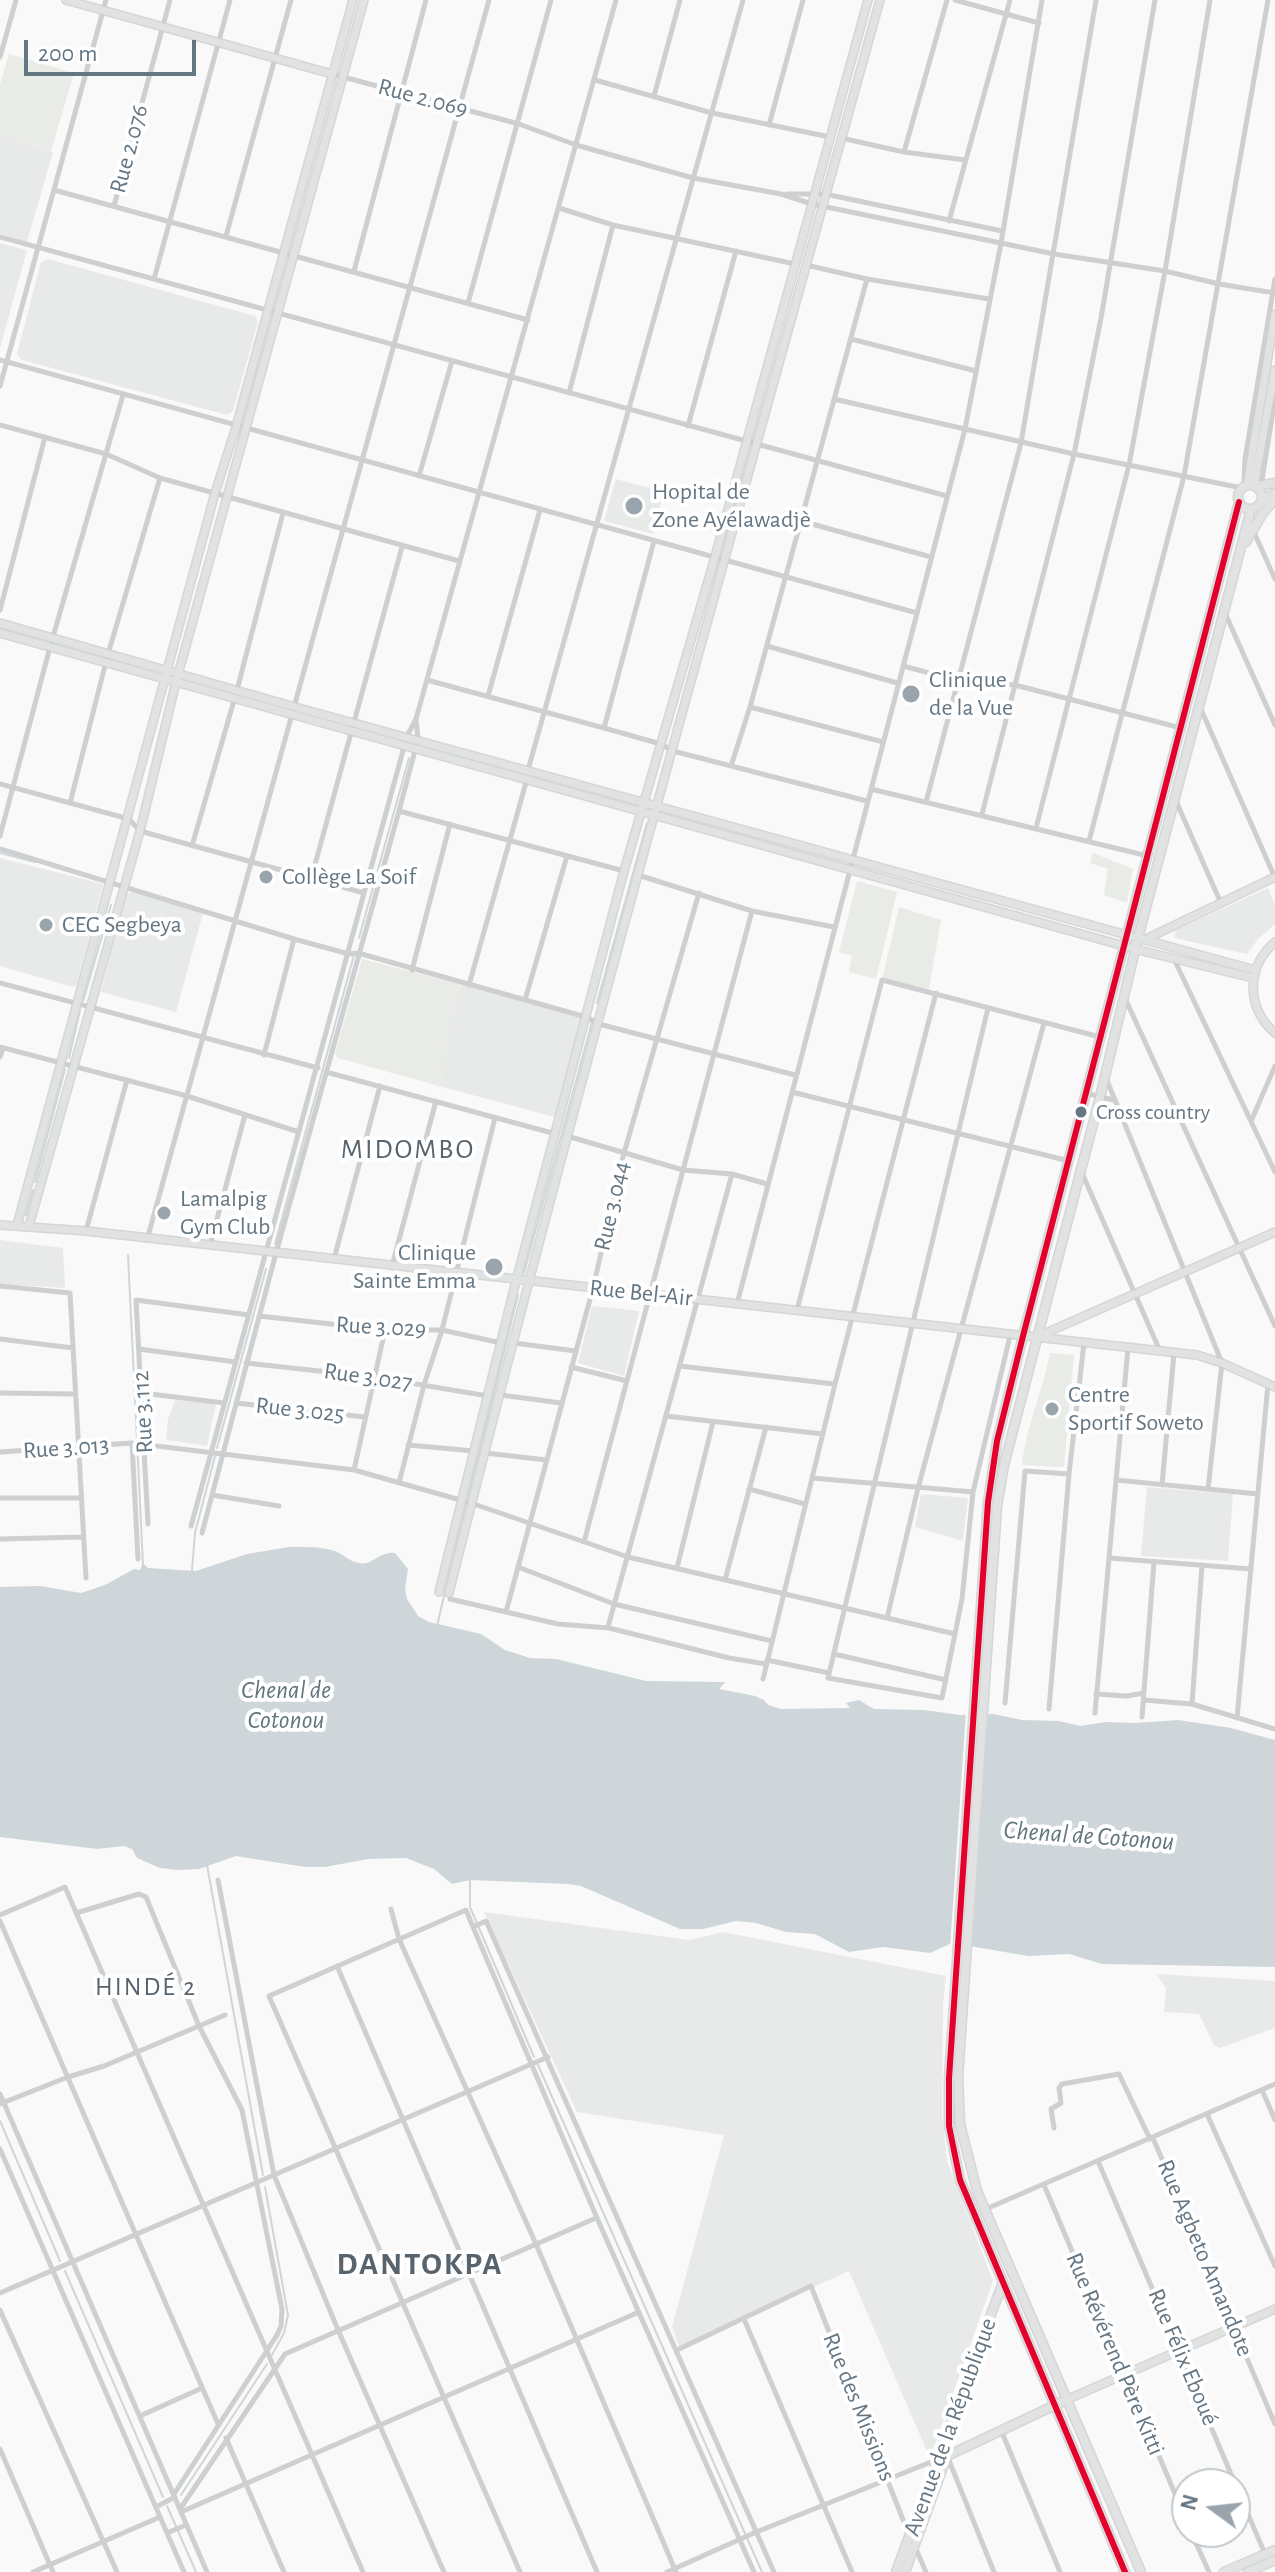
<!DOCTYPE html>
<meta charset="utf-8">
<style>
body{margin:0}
#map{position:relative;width:1275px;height:2572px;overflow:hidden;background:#f9f9f9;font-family:"Alegreya Sans",sans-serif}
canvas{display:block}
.north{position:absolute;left:1171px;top:2468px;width:80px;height:80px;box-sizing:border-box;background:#fff;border:2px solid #c1c8cd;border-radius:50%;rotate:285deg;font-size:22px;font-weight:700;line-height:32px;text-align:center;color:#657683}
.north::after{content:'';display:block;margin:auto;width:28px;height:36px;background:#99a4ac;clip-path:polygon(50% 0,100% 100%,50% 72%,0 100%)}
.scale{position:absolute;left:24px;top:40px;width:172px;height:36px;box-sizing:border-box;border:4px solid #657683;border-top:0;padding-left:10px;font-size:24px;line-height:28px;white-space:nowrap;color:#657683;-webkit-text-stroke:6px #fff;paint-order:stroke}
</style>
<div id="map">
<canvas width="1275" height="2572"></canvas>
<div class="north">N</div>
<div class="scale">200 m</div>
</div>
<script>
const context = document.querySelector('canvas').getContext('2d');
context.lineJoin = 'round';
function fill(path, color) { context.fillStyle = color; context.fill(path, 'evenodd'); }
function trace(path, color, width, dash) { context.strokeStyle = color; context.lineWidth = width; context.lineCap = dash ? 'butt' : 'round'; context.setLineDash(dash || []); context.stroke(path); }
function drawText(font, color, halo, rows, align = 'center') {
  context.font = font + ' "Alegreya Sans",sans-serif'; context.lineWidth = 8; context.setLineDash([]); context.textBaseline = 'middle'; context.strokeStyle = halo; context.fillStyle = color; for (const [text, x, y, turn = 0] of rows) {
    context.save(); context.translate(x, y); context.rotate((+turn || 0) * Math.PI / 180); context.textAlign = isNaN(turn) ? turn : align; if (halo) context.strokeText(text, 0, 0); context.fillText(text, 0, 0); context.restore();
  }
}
const built = new Path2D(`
 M0 136 53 152 27 242 0 234Z
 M0 243 27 250 0 348Z
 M48 259 255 316 258 322 233 411 227 415 22 360 17 354 41 262Z
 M616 479 664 492 653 534 604 521Z
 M0 858 103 884 77 984 73 987 0 966Z
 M1268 888 1275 905V924L1258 939 1247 954 1174 938 1176 930Z
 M132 892 203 913 176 1012 101 992 126 895Z
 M460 984 585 1019 558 1118 439 1086Z
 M0 1240 63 1248 65 1288 0 1284Z
 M592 1306 639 1311 624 1376 578 1363Z
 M175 1400 216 1404 207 1446 166 1440 168 1419Z
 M1147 1487 1233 1494 1228 1561 1141 1556Z
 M921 1494 968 1498 963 1541 915 1527Z
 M484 1912 689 1940 723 1932 946 1976 943 2004 942 2115 947 2161 993 2281 930 2458 849 2271 680 2348 672 2327 724 2135 577 2112Z
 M1156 1974 1275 1981V2028L1220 2048 1214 2045 1199 2014 1164 2012 1166 1988Z`);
const green = new Path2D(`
 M9 54 74 73 51 151 0 136V84Z
 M1093 853 1133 869 1127 903 1104 895 1108 869 1090 863Z
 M857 881 897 892 876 979 849 972 852 956 839 952Z
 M899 907 941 920 929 989 882 980Z
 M362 959 460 984 439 1086 338 1058 335 1054Z
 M1050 1353 1074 1355 1064 1467 1022 1465C1026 1426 1043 1391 1050 1353Z`);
const water = new Path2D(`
 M289 1547C304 1547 320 1546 335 1551 343 1554 350 1562 359 1563 373 1566 379 1551 395 1553L408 1569 405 1589 407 1599 418 1616 429 1622 481 1634 505 1650 530 1658 556 1659 646 1681 722 1682H725L719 1689 755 1696 764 1700 768 1705 781 1709 850 1708 846 1703 859 1700 874 1709 924 1710 960 1715 993 1714 1022 1720 1059 1721 1080 1726 1106 1722 1135 1723 1178 1720 1231 1728 1275 1740V1967L1102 1964 1069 1954 1028 1956 952 1943 930 1953 883 1947 849 1952 815 1934 786 1932 756 1923 736 1921 703 1929H680L581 1886 568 1884 470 1880 452 1884 434 1869 406 1858 368 1859 325 1867H305L236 1856 199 1869 178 1870 160 1868 137 1858 132 1849 124 1846 97 1849 0 1837V1587L40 1586 81 1593 105 1585 134 1569 140 1570 143 1563 148 1568 196 1571 247 1554Z`);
const pier = new Path2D(`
 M987 1710 970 1949 950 1948 966 1711Z`);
const stream = new Path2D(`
 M0 853 35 862
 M359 938 409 758
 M83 1001 111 905
 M597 1003 647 823
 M69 1058 80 1010
 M35 1182 65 1069
 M26 1215 33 1190
 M275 1244 354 955
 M128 1255 143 1565
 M524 1273 592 1022
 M217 1448 266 1269
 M468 1497 518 1295
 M192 1570 195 1533 215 1456
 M437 1626 465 1506
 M207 1865 263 2175
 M470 1880V1907L534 2057
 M538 2065 762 2572
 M0 2121 60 2261
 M265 2187 288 2315 284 2333 272 2355
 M65 2271 163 2497
 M181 2495 267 2364
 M167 2506 196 2572`);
const street = new Path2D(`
 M955 0 1039 23
 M0 57 16 0
 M332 74 519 124 576 145 693 178 781 194 812 204 1054 254 1165 271 1219 284 1275 293
 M595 80 712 113 830 137
 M654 96 680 0
 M769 125 803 0
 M841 138 904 152 965 160
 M904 152 947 0
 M54 190 528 320
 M787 194H825L1002 231
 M114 206 170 0
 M559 208 613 225 795 264
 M949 221 1010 0
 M226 236 291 0
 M0 237 947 496
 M806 265 867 279 989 299
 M354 271 426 0
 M154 279 230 0
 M468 303 551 0
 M851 339 976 371
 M0 360 917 613
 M0 386 106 0
 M569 393 613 225
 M834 399 1074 454 1242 488
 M0 425 106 454 160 478 459 561
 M688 426 736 251
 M419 476 452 361
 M1261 486 1275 399
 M1244 487 1245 459 1275 279
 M801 521 931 557
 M1253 530 1275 579
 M0 610 45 437
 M1225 613 1275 725
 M767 646 897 683
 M903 666 956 680 1015 685 1181 728
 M427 680 604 728 661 744 673 751 867 801
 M488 696 540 510
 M750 707 883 742
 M1200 707 1275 878
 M604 728 654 541
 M731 766 750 707 867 279
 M528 770 743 0
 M0 784 129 819 140 831 364 893
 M871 789 1148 856
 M1176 801 1220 901
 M926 802 1021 443 1096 0
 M70 803 108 654 160 478
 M399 811 624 871
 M982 814 1074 454 1101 318 1155 0
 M1036 828 1129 465 1165 271 1210 0
 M0 836 50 647 123 395
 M1089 841 1184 476 1268 0
 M192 846 237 690 283 513
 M0 849 294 939 349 954 358 953 586 1017 599 1024 795 1075
 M638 875 752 911 834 927
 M311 879 402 547
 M1174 959 1275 1172
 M412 970 450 824
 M0 983 318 1068
 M469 985 527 779
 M1124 996 1275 1326
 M525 1000 567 856
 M988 1008 828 1678 942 1698 962 1599 973 1492 1010 1336
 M0 1047 187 1096 299 1132
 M264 1055 294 939
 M0 1057 3 1048
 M326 1072 556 1134
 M1106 1078 1222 1363 1208 1489
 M792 1092 1069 1161
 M1086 1093 1113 1100
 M1252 1119 1275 1066
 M567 1136 683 1170 732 1174 767 1184
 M1082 1173 1160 1351
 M86 1231 127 1080
 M147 1240 489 0
 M210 1245 245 1115
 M334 1259 380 1086
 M392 1266 436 1101
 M0 1286 70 1293 86 1578
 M737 1304 965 429 1001 243 1042 0
 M797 1310 882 980 1100 1037
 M259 1316 385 1330H442L501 1343
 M0 1339 73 1348
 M514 1343 576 1351
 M139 1349 236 1362
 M246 1363 374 1377 488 1396
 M680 1366 834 1384
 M571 1367 627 1381
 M0 1393 76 1394
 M142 1393 224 1403
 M501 1395 561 1403
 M236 1403 365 1417
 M666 1416 823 1434
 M132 1443 138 1559
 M408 1445 474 1451
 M0 1452 132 1443 354 1470 471 1503 628 1557 955 1634
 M485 1453 547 1460
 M354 1470 385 1330
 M812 1478 973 1492
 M1116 1480 1258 1494
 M399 1483 424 1385 442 1330 495 1118
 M1162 1485 1174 1353
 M749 1489 805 1504
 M212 1495 279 1506
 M0 1498H81
 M148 1524 136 1300 249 1315
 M191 1526 407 736 416 719 616 0
 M202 1533 276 1253 399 811 418 739 416 720
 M0 1539 83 1537
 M584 1542 752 911
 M1109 1558 1251 1569
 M518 1567 614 1604 772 1641
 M677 1568 713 1422
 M725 1580 766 1427
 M450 1599 558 1624 609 1628 729 1658 766 1664
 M506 1612 593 1288 624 1153 699 893
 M887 1618 918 1488 1044 1023
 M608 1627 732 1174
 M834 1654 946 1680
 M767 1660 829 1673
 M763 1679 835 1384 936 993
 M1096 1694 1127 1696 1144 1693
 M1144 1700 1192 1704 1275 1729
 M1005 1703 1025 1471 1069 1474
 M1192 1704 1202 1565
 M1049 1709 1069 1474 1084 1343
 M1095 1713 1128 1348
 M1142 1717 1154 1562
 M1237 1718 1268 1384
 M218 1880 274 2175 338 2330 444 2572
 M391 1909 399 1939 536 2244 676 2572
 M76 1913 139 1894 146 1897 199 2026 242 2110 282 2309 281 2326 277 2335 174 2494
 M0 1915 65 1887 363 2572
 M0 1921 218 2424
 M473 1927 466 1910 269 1996 520 2572
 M337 1966 597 2572
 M1262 2090 1275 2120
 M0 2094 207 2572
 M0 2104 68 2077 104 2066 225 2015
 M1207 2114 1275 2266
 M1054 2128 1051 2109 1061 2103 1059 2088 1062 2084 1119 2074 1150 2139
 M1153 2138 1275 2424
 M0 2149 184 2572
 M1098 2161 1265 2554
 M1044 2185 1187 2522
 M986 2209 1275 2084
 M0 2293 548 2057
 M0 2310 117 2572
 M744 2319 852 2572
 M677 2350 811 2286 909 2535
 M140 2416 202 2388
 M1001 2430 1060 2572
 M226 2438 284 2572
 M0 2449 53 2572
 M948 2458 994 2572
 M156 2507 175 2497
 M180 2509 285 2354 596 2218
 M181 2512 639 2312
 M1191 2532 1209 2572
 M167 2533 186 2525
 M915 2547 926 2572
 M33 2572 160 2517
 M667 2572 754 2533 936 2460
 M754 2572 597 2218 473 1927 486 1921 774 2572`);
const secondary = new Path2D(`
 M66 0 332 74
 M1247 485 1275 314
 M1254 485 1275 370
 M0 623 295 707 1255 970
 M0 633 1135 949 1253 978
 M1144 940 1275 877
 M1275 942C1246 967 1246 1008 1275 1033
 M0 1225 86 1231 1197 1355 1222 1363 1275 1387
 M17 1225 215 493 236 427 353 0
 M29 1226 140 831 176 682 364 0
 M1039 1336 1275 1232
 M439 1592 514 1289 624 871 715 557 868 0
 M449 1593C583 1059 733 530 880 0
 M1068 2399 1275 2309`);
const primary = new Path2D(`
 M1238 497a12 12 0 1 1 24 0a12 12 0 1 1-24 0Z
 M1256 486 1275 483
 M1262 500 1275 493
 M1246 542 1263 513 1275 499
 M896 2572 1003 2282
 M905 2572 947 2456 1068 2399
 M1125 2572 960 2180 949 2126V2078L988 1502 997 1441 1023 1336 1239 502
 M1141 2572 977 2191 960 2124 958 2077 997 1506 1004 1465 1100 1097 1138 938 1251 509
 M1224 2572 1275 2550
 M1248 2572 1275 2560`);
const bus1 = new Path2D(`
 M1125 2572 960 2180 949 2126V2078L988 1502 997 1441 1023 1336 1239 502`);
const markers = [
 [634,506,10,"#99a4ac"],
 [911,694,10,"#99a4ac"],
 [266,877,8,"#99a4ac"],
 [46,925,8,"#99a4ac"],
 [1081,1112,7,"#657683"],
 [164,1213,8,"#99a4ac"],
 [494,1267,10,"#99a4ac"],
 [1052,1409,8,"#99a4ac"]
];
const busNames = [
 ["Cross country",1096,1112]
];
const streetNames = [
 ["Rue 2.069",423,98,15],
 ["Rue 2.076",129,149,-75],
 ["Rue 3.044",612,1206,-77],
 ["Rue Bel-Air",641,1293,6],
 ["Rue 3.029",381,1327,3],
 ["Rue 3.027",368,1377,8],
 ["Rue 3.025",300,1410,6],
 ["Rue 3.112",143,1412,-93],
 ["Rue 3.013",66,1448,-4],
 ["Rue Agbeto Amandote",1205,2258,67],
 ["Rue Révérend Père Kitti",1115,2354,67],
 ["Rue Félix Eboué",1183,2357,67],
 ["Rue des Missions",859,2407,68],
 ["Avenue de la République",950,2427,-70]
];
const poiNames = [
 ["Hopital de",652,492],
 ["Zone Ayélawadjè",652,520],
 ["Clinique",929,680],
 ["de la Vue",929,708],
 ["Collège La Soif",282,877],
 ["CEG Segbeya",62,925],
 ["Lamalpig",180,1199],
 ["Gym Club",180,1227],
 ["Clinique",476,1253,"right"],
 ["Sainte Emma",476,1281,"right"],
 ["Centre",1068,1395],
 ["Sportif Soweto",1068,1423]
];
const waterNames = [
 ["Chenal de",286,1690],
 ["Cotonou",286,1720],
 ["Chenal de Cotonou",1089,1836,4]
];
const neighbourhoodNames = [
 ["HINDÉ 2",146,1987]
];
const quarterNames = [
 ["MIDOMBO",408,1150]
];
const districtNames = [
 ["DANTOKPA",420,2264]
];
fill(built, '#e8e9e9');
fill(green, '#e8ebe6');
fill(water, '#ced6d9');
fill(pier, '#f9f9f9');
trace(stream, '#ced6d9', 2);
trace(secondary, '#d5d6d7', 10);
trace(primary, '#d5d6d7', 11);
trace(street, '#cecfd0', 5);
trace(secondary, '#e1e2e2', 7);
trace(primary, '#e1e2e2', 8);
trace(bus1, '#e4002b', 6);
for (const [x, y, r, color] of markers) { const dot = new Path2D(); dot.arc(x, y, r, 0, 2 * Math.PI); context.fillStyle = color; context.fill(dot); trace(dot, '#fff', 3); }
drawText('22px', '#657683', '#fff', busNames, 'left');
drawText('24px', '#657683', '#fff', streetNames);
drawText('24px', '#657683', '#fff', poiNames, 'left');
drawText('italic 26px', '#60757c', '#fff', waterNames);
context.letterSpacing = '2px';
drawText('26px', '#57646e', '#fff', neighbourhoodNames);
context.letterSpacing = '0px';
context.letterSpacing = '2px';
drawText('28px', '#57646e', '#fff', quarterNames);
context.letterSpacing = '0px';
context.letterSpacing = '2px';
drawText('bold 32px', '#57646e', '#fff', districtNames);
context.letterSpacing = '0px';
</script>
